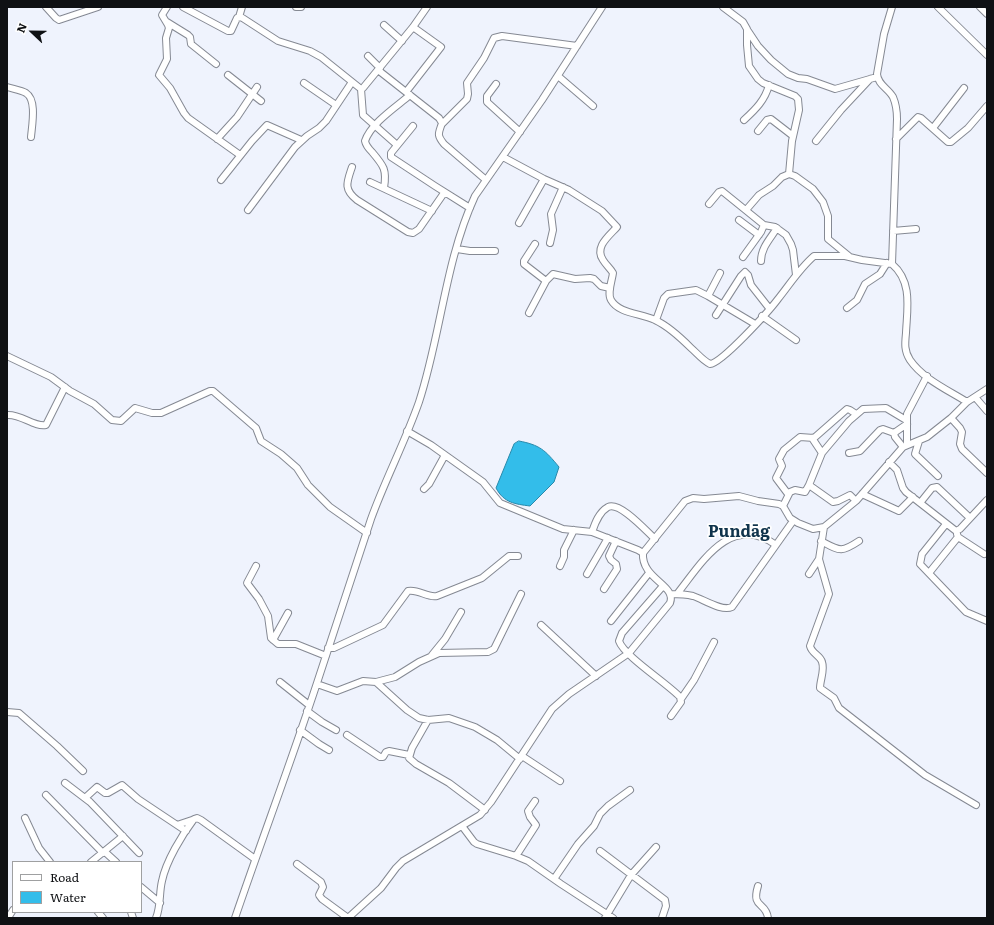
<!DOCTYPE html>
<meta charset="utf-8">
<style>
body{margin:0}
#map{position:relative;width:994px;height:925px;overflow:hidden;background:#eff3fd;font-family:Literata,serif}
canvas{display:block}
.frame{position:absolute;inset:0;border:8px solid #0f1114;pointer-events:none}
.legend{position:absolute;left:12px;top:861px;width:130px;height:52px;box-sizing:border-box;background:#fff;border:1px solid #9fa0a1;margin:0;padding:5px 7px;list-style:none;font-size:12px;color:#0f1114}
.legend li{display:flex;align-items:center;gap:8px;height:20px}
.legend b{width:20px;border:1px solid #9fa0a1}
.north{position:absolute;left:12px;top:12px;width:40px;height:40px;-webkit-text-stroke:3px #fff;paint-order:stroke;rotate:292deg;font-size:11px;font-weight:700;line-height:16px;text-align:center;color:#0f1114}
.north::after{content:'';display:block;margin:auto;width:14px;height:18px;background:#0f1114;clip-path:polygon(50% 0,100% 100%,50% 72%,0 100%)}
</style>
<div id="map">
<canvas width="994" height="925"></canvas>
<div class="frame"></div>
<ul class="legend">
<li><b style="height:5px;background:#fff"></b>Road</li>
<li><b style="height:11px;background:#33bdea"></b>Water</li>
</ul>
<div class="north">N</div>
</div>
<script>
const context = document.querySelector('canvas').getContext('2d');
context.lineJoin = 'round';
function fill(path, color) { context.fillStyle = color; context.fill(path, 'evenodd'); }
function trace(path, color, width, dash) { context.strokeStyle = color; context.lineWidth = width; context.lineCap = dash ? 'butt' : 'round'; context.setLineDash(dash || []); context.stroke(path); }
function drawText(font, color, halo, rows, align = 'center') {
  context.font = font + ' Literata,serif'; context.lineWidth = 3.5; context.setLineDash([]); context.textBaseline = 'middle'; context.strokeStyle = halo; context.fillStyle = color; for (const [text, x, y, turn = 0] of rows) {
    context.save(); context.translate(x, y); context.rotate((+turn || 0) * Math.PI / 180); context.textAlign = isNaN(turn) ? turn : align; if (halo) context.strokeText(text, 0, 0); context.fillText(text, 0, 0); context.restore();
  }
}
const water = new Path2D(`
 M519 441C540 445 545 450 559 467L554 482 530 506C515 504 504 503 496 488L514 444Z`);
const minor = new Path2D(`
 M46 7 56 18 59 20 98 7
 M167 7 162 15 168 25 169 28 166 38 167 59 159 75 170 88 184 113 188 118 240 155
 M183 7 228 31H231L237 18 241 17 278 41 310 51 321 57 361 89 363 88 413 27 427 7
 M296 7H301
 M723 7 743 22 747 29V45L749 66 758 79 763 83 795 96 798 99 799 110 792 141 789 174
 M892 7 884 34 877 74C878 85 888 88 893 97 896 104 897 112 897 119L892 264
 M938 7 987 55
 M980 7 987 14
 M239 17 242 7
 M167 22 188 35 190 37 191 44 216 64
 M384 25 402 41
 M748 31 758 46 771 60 788 74 798 78 807 79 835 89 877 77
 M368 56 380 68
 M378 70 439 118 442 123C439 133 436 134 444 144L486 180
 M228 75 261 101
 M558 76 593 106
 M304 83 336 105
 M496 84 487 96V102L520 132
 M7 87C13 89 21 90 26 93 37 100 32 125 31 137
 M361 89 363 115 397 145
 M406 92 441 47 413 27
 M744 120C756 109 765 100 769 85
 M442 124 467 99 468 94 467 83 484 58 494 38 502 36 577 46
 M413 126 391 153V157L435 186 470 208
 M933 128 964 88
 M758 131 767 120 771 119 793 136
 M217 139 237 117 257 87
 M896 139 918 117 921 118 948 142H951L968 128 987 106
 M816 141 841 110 870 79
 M503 157 544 179 569 190 602 211 617 227C609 236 594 247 603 260 606 265 610 268 613 273 612 281 607 293 611 300 619 314 641 313 655 320 668 326 680 337 691 348 697 353 702 360 710 364 722 363 769 311 778 299 790 284 800 268 814 256H845L862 260 892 264C913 282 907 309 906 333 905 343 904 351 910 360 923 379 948 390 967 402
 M352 167C347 182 343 189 357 200L408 232 413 233 419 229 444 193
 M221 180 252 141 267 125 301 140
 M370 182 432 211
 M384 188C387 170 384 166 372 152 369 149 366 146 365 141 371 123 396 107 410 95
 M709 204 719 192 722 191 764 225 775 227 786 235 791 244 793 250 796 275
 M248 210 295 147 307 136 319 128 326 121 352 82
 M746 210 759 195 773 186 782 177 789 174 795 176 813 189 823 202 828 216V239L850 257
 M739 220 759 235
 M519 223 544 179
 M893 231 916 229
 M550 243 553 230 551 214 563 187
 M535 244 524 261V264L546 281
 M457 249 470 251H495
 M743 257 761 232 764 225
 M761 261C761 248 770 239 777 228
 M720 273 708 296 755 324
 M847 308 857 300 865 284 880 274 887 263
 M529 313 546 281 553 274 575 279 590 278 594 279 601 286 610 288
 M716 315 741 276 745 272 748 275 751 285 769 308
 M762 316 796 340
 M656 320 664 298 668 294 696 290 708 296
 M7 356 51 377 70 391 94 404 112 420 121 421 135 408 152 413H161L210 391H213L256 428 261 441 281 454 297 468 308 485 330 507 367 533
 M975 397 987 411
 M7 415C22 414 33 427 46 425L65 387
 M951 418 960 428 962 432 960 444 962 449 987 473
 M407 431 431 445 483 482 500 503 563 529 592 532 638 550 643 553
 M894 433 895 437 903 447
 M919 441 915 454 938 476
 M907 444V414L927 376
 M822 453 849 421 863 409 886 408 906 420
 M849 453 860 451 880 430 883 429 894 433 907 424
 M889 462 897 470 903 488 906 492 956 531 960 529 987 500
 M809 485 822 453 812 438
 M424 489 429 484 445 455
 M788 494 776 478 782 466 779 459 784 450 800 437 814 438 847 409 850 410 856 414
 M862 494 899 511 913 497
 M920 503 932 488 937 487 970 518
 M783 506 790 492 795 490 805 492 809 485 833 502 838 501 850 495 856 501
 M946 524 922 554 920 564 966 612 987 621
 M824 527 819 559 829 594 810 646C812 654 820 655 822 662 825 670 820 680 820 688L834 698 839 708 925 775 976 805
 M592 532C595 523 599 512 608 507 620 501 647 532 655 539
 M957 534 958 537 984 554
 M821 541C840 551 841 553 859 541
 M256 566 247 583 259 599 268 616 271 638 278 644H296L326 656
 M560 566 564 557V550L574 530
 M929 573 958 537
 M587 574 608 538
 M809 574 819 559
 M663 586 622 633 619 641C624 656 667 683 680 697L681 702 671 716
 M604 589 617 569 616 564 611 560 609 556 616 541
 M671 594C678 594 685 594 693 596 703 599 722 612 732 607L793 521
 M677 594C701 564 730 512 776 545
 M611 621 649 573
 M541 625 596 676
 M273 640 288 613
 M328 648H334L383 625 408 591C419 589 427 598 437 596L482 578 509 556H518
 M432 655 445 639 461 612
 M280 682 309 705
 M376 682 395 677 419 662 439 653 488 652 494 649 521 594
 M317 684 337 691 363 681 376 682 407 710 419 718 428 720 449 718 475 727 497 740 520 759
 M681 699 694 680 714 642
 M307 711 322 722 336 730
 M7 712 19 713 57 746 83 771
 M428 720 412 748 409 758 416 764 449 783 485 810
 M300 730 319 744 329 750
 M347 735 380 757H383L386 752 389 751 409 755
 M522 756 560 781
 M65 783 90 802 139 853
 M46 795 103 853
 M85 798 97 787 105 793H108L122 785 138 799 186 831
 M25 818 39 848 50 862
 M177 825 195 819
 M462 826 474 842 477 844 516 856 528 861 561 884 613 918
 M105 851V852L116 862
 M600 851 665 900 666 906 662 918
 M516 856 536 825 530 817 528 811 535 801
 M91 862 123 836
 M297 864 321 882 323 887 319 895 322 899 348 918 381 888 396 868 403 861 480 815 491 802 552 709 569 694 629 653 670 603C677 585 641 579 643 553L685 501 693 498 704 499 739 496 758 501 779 504 783 506 790 518 798 523 813 529 824 527 856 501 903 447 927 437 951 418 967 402 987 389
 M554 879 578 844 594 826 600 814 608 806 630 790
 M758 886C751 909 766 901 768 918
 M141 887 160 903
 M98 912 103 918
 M131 912 133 918
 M8 918 13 910
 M156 918C161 906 159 893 162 881 166 861 182 835 194 819L197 818 201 820 255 859
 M235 918C262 839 291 762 317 683 335 628 353 574 371 519 385 480 405 442 419 402 441 335 445 261 475 196L542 100 602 7
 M605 918 631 875 656 847`);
const districtNames = [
 ["Pundāg",739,532]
];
fill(water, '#33bdea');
trace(water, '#2889aa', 1);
trace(minor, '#858993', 8);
trace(minor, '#fff', 6);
drawText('bold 16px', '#10344c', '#fff', districtNames);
</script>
